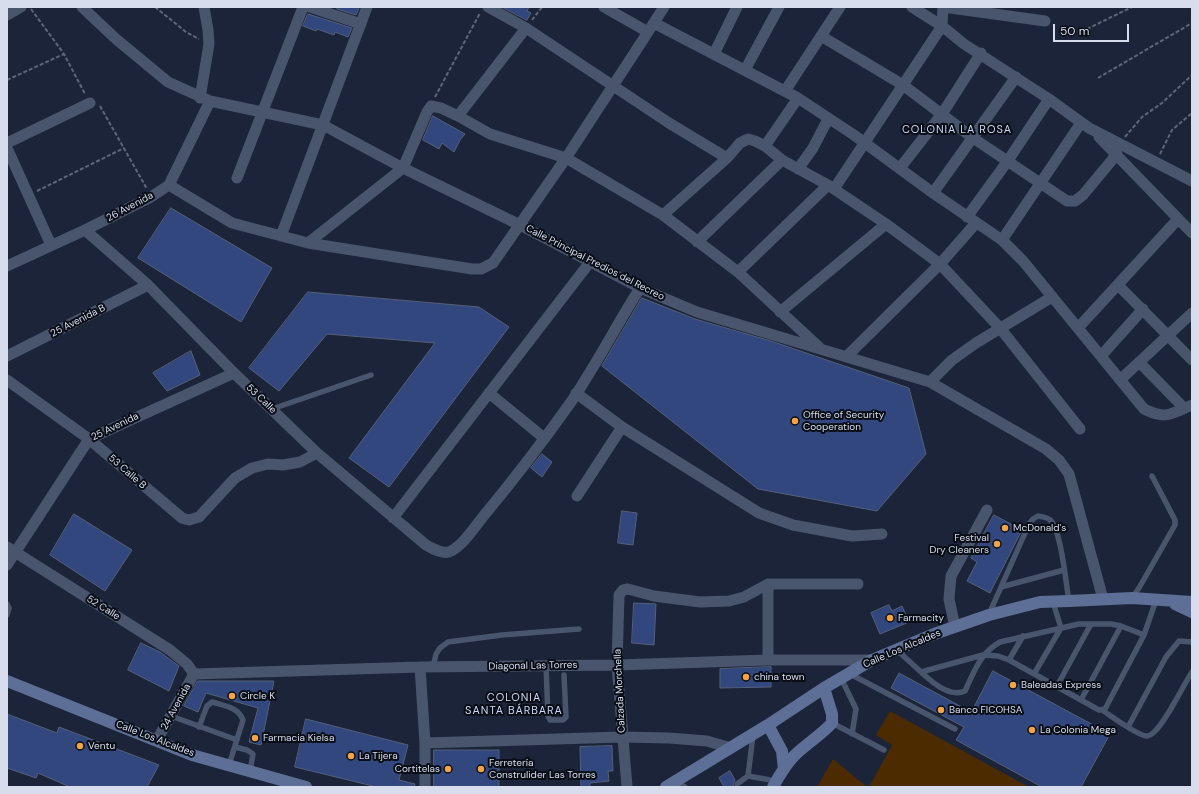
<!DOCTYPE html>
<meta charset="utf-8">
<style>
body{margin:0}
#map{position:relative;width:1199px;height:794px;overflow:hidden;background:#1b2438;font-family:"DM Sans",sans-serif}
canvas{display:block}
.frame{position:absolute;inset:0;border:8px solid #d7ddec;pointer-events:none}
.scale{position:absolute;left:1053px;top:24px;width:76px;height:18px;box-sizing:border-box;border:2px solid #d7ddec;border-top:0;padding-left:5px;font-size:12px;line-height:14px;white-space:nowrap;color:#d7ddec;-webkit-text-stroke:3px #090d16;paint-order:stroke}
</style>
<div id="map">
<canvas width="1199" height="794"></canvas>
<div class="frame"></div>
<div class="scale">50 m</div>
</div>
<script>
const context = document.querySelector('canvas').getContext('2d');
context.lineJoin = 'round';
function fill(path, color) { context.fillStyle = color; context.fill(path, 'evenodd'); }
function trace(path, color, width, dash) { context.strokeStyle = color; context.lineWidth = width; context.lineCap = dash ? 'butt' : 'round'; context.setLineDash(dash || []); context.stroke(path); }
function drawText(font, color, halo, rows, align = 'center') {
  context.font = font + ' "DM Sans",sans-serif'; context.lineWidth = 4; context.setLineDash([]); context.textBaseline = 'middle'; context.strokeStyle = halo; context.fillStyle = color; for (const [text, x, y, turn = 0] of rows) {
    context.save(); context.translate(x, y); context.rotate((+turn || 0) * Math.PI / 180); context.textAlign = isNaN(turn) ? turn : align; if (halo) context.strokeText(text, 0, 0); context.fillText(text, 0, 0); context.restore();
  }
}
const green = new Path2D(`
 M890 711 1029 787H869L892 745 876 735Z
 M833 759 867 787H817Z`);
const building = new Path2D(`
 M338 7H355L359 8 356 15 337 9Z
 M502 7H529L527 11 531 13 527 20Z
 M308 14 352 28 348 37 335 32 334 35 317 29 316 31 303 26Z
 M433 116 465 134 460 140 454 152 442 143 439 149 423 140Z
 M171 208 272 268 241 322 138 258Z
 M308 292 479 307 509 327 389 487 349 458 435 343 327 334 279 391 249 368Z
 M642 298 695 319 771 341 909 388 926 454 877 511 758 489 602 366Z
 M191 351 200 375 167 391 153 373Z
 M542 454 552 462 542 477 531 468Z
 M622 511 637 513 633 545 618 543Z
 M74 514 132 550 105 591 50 555Z
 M994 515 1022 530 990 593 967 581 977 562 971 558Z
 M634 603 656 604 654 645 632 643Z
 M889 605 892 611 902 606 909 622 880 634 871 613Z
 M141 643 160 652 179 666 169 691 128 670Z
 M771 667V687L720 688V669Z
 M993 671 1110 734 1081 787H1042L956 740 964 727 891 688 899 673 971 712Z
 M198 681H274L261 745 249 742 258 708 206 693 198 712 184 706Z
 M7 714 57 733 59 727 159 765 147 787H70L38 773 36 778 7 768Z
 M306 719 408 745 399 780 415 784 414 787H377L295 767Z
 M612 746 613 771H608L609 781 590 783V787H581L580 747Z
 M434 750H499V787H434Z
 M730 771 735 780 733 784 734 787H724L719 778Z`);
const path = new Path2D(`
 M155 7 186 32 199 39
 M31 9 64 54 85 94
 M532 20 542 7
 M1087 29 1132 7
 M1098 78 1192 23
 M7 80 64 54
 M435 97 480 13
 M100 106 147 189
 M1125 137 1142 117 1162 103 1192 75
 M1160 154 1172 130 1192 113
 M37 191 124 148`);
const lane = new Path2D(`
 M272 409 371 375
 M1001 587 1064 570
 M1132 598 1139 588 1175 525V520L1152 476
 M7 604 9 608 7 615
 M989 614 1029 524 1033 519 1038 516C1042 517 1047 517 1050 520 1061 529 1066 584 1069 601
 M897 650 921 672 983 655 998 656 1009 660 1099 710 1105 709 1144 635 1156 600
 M1009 660 1023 636
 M546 666 548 716 550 720H563L566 717 564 675
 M433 667 436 654 440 648 448 642 502 635 579 629
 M921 672C932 682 949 698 965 691 974 672 980 653 1000 642L1079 624H1111L1121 626 1144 635
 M850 674 955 729
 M1034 674 1061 628 1053 602
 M841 678 856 709 852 734
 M1057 686 1091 624
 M1081 700 1121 626
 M1102 710C1111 716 1138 736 1147 736 1160 736 1184 683 1192 672
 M171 716 237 740
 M832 723 884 750
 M199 727 207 706 212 702C225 706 238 707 243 720L229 765
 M1128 727 1166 657 1179 641 1192 642
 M235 747 247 750 253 754 250 771
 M748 776 753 735
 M675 782 685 787
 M737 784 748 776 776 781`);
const street = new Path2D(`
 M82 7 116 39 168 82 210 101 323 125 403 168 520 225 640 288 697 312 930 382 1046 449 1059 460 1069 474 1103 599
 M310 7 361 24
 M488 7 526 28 669 123 727 158
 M604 7 648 32
 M912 7 942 26 964 44 1049 99 1089 128 1192 181
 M943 7 1045 21
 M7 15 21 7
 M654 23 798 98 854 135 933 193 1002 240 1023 261 1144 409C1166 420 1171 414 1192 405
 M821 36 903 85 973 138 1067 201H1075L1083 195 1117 154
 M714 54 737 7
 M745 70 779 7
 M785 91 840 7
 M200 98 209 44 208 30 204 7
 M458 116 490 134 566 158 663 215 738 272 819 347
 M1099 137 1192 233
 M7 143 90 103
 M765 146 798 98
 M7 148 51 245
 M900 168 942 114 981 53
 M798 169 813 148 828 119
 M237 178 303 7
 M169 185 232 223 308 243 403 168 427 112 431 106 441 108 458 116 526 28
 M834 189 942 26 943 7
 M933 193 1016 77
 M663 215 727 158 740 143 748 139 755 141 765 146 782 160 828 185 886 224 940 264 1000 328 1080 429
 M967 217 1007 162 1049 99
 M85 230 148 285 234 373 317 453 426 545C432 548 441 554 449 552 463 546 476 525 486 513 516 477 544 440 571 402 596 365 616 326 640 288
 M281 236 367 7
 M1002 240 1081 123
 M697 242 782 160
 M308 243 472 269H481L493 263 566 158 648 32 664 7
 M7 266 85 230 151 197 169 185 210 101
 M738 272 828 185
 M1118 285 1192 360
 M780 312 886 224
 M1078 328 1178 219
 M7 356 148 285
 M1101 356 1143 309
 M846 357 940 264 976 223
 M1139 362 1184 408
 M7 380 89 439 182 518 189 520 199 517 235 478 252 468 268 464 283 465 300 462 317 453
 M1120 380 1192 313
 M930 382 952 360 976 343 1052 297
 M489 393 544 438
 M576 393 622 427 759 513 793 525 852 536 882 534
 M577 496 622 427
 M393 518 590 262
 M7 547 170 650 187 664 194 674
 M7 565 89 439 234 373
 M955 627 949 599 951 576 987 510
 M768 660V584
 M420 667 425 743V787
 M194 674 420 667 617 665 768 660H872
 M157 740 194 674
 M425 743 622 737 669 738 707 741 731 748
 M627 787 617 665 619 595 623 590 628 589 654 596 700 602 729 601 744 597 768 584H858`);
const secondary = new Path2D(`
 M1175 604 1192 612
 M7 681 192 755 306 787
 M768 725 782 751 784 769
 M666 787 768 725 824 688 872 660 934 634 989 615 1040 602 1069 601 1132 598 1192 602
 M773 787C779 776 785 765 794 756 806 744 820 736 832 723V714L824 688`);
const markers = [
 [795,421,4,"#f4a444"],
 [1005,528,4,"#f4a444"],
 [997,544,4,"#f4a444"],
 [890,618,4,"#f4a444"],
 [746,677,4,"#f4a444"],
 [1013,685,4,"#f4a444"],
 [232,696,4,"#f4a444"],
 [941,710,4,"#f4a444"],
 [1032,730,4,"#f4a444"],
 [255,738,4,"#f4a444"],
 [80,746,4,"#f4a444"],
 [351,756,4,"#f4a444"],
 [448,769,4,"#f4a444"],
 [481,769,4,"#f4a444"]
];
const streetNames = [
 ["26 Avenida",130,207,-28],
 ["Calle Principal Predios del Recreo",595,263,27],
 ["25 Avenida B",78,321,-27],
 ["53 Calle",261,399,44],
 ["25 Avenida",115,427,-26],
 ["53 Calle B",127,472,41],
 ["52 Calle",103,608,32],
 ["Calle Los Alcaldes",902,649,-23],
 ["Diagonal Las Torres",533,666,-1],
 ["Calzada Morchella",620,691,-93],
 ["24 Avenida",176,707,-61],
 ["Calle Los Alcaldes",155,739,21]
];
const poiNames = [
 ["Office of Security",803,415],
 ["Cooperation",803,427],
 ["McDonald's",1013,528],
 ["Festival",989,538,"right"],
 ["Dry Cleaners",989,550,"right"],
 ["Farmacity",898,618],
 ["china town",754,677],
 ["Baleadas Express",1021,685],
 ["Circle K",240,696],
 ["Banco FICOHSA",949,710],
 ["La Colonia Mega",1040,730],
 ["Farmacia Kielsa",263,738],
 ["Ventu",88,746],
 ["La Tijera",359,756],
 ["Ferretería",489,763],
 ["Construlider Las Torres",489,775],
 ["Cortitelas",440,769,"right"]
];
const neighbourhoodNames = [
 ["COLONIA LA ROSA",957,130],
 ["COLONIA",514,698],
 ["SANTA BÁRBARA",514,711]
];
fill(green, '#4c2b00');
fill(building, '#31477e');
trace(building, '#556078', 1);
trace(path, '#5e6678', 2, [4, 2]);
trace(lane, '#49556d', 5.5);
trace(street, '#49556d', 11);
trace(secondary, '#5d6f97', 12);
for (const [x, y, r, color] of markers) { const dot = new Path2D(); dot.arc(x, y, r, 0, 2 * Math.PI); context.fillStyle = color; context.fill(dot); trace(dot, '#090d16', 1.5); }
drawText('10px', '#d7ddec', '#090d16', streetNames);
drawText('10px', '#d7ddec', '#090d16', poiNames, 'left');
context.letterSpacing = '1px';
drawText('11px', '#cedbf7', '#090d16', neighbourhoodNames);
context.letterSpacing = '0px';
</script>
